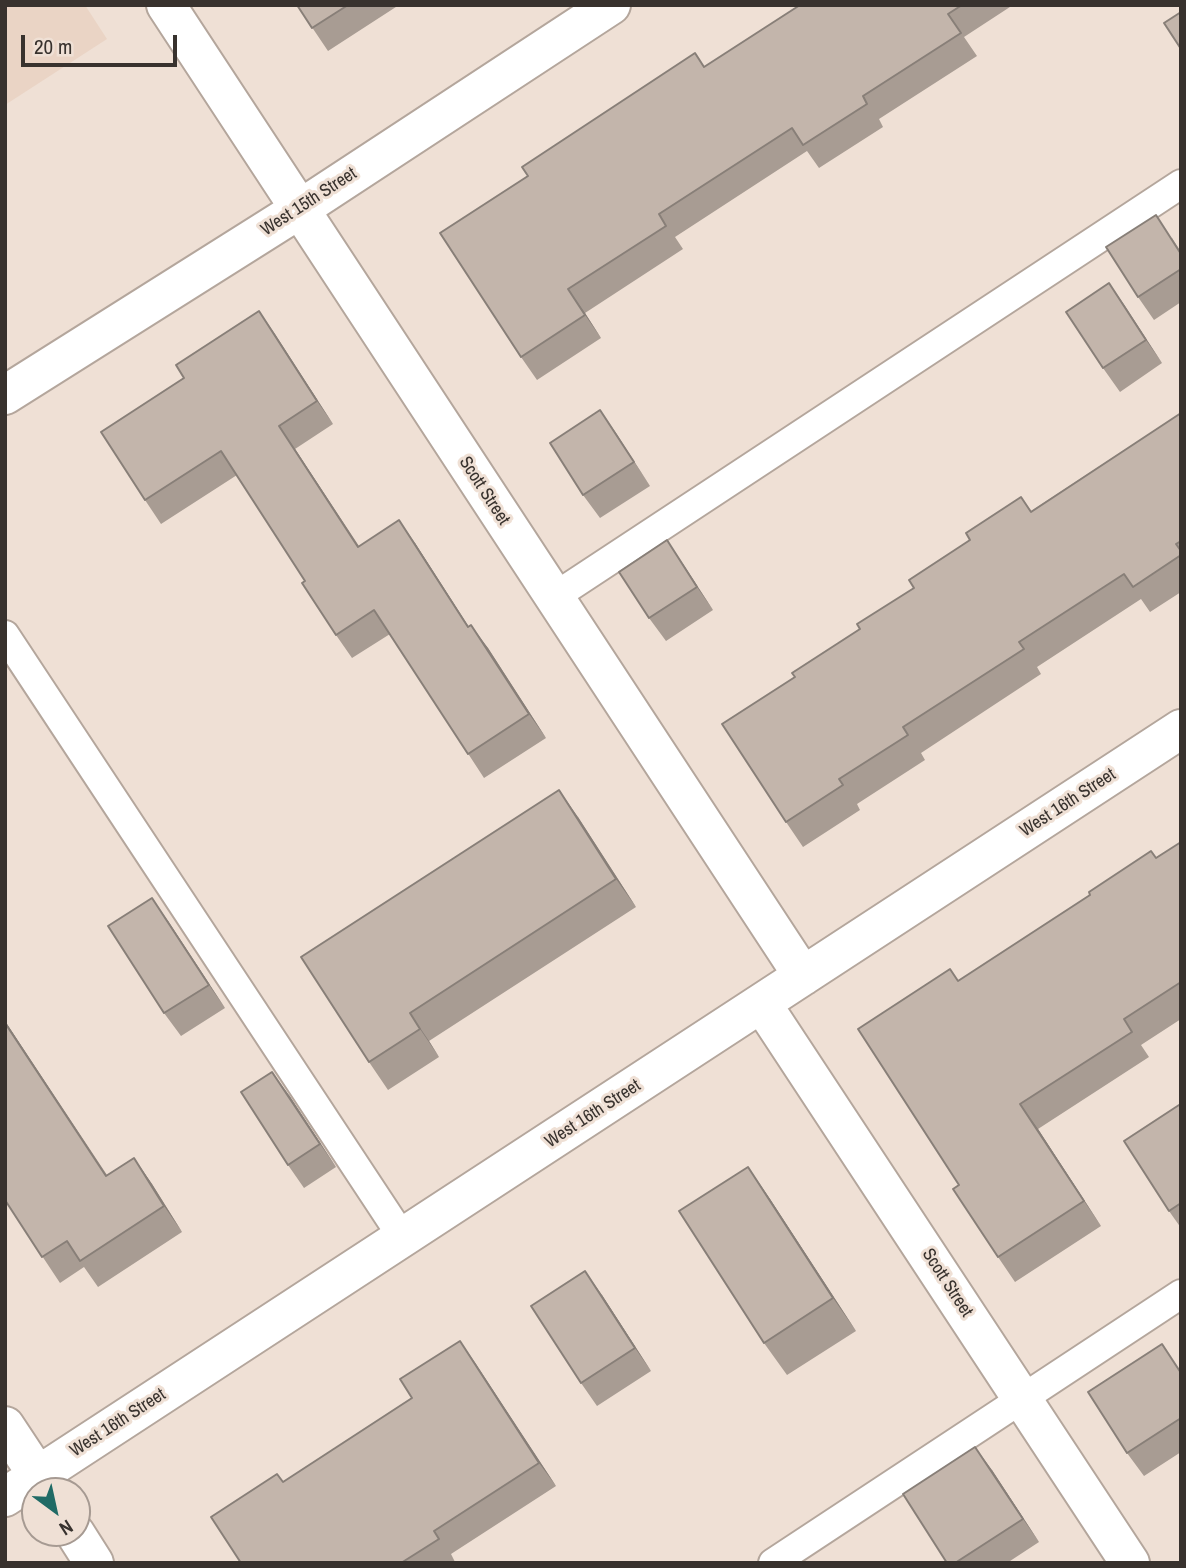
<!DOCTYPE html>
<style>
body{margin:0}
#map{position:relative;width:1186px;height:1568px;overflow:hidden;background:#efe0d5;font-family:"Archivo Narrow",sans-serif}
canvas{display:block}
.frame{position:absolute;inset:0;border:7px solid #38322e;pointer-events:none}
.north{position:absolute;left:21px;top:1477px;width:70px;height:70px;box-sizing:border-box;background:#efe0d5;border:2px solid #a69a92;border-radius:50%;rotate:147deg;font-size:19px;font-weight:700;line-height:28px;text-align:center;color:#38322e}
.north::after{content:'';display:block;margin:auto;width:24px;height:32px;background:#206b66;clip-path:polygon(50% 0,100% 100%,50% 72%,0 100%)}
.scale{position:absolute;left:21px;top:35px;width:156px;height:32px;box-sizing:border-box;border:4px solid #38322e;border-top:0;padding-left:9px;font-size:21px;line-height:24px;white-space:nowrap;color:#38322e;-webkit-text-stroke:5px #efe0d5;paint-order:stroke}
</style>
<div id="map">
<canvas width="1186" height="1568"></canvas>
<div class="frame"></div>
<div class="north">N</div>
<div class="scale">20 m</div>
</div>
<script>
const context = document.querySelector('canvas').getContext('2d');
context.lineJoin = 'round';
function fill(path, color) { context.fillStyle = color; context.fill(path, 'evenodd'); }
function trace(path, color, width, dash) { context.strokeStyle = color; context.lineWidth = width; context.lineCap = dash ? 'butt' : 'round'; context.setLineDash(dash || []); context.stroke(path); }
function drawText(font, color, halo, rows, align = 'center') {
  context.font = font + ' "Archivo Narrow",sans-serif'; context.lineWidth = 6; context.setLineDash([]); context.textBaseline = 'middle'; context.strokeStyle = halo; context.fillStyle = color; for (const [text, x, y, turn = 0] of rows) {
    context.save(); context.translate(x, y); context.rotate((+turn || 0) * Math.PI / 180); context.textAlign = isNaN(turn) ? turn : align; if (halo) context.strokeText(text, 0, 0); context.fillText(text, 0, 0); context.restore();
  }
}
const built = new Path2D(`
 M5 5H85L107 39 5 105Z`);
const service = new Path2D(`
 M554 597 1181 184
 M5 635 403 1238
 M773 1563 1181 1294`);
const minor = new Path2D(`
 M166 5 803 976
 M5 395 300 209 611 5
 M762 1004 1130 1563
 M5 1426 48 1491
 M5 1497 1181 729
 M75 1533 94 1563`);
const wall = new Path2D(`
 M297 5H399L328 51Z
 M800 5H1013L964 37 977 56 879 119 883 127 819 168 807 151 675 237 683 249 585 313 601 338 537 380 521 357 705 67Z
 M1172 238 1181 252V302L1154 320 1138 297Z
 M1109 283 1162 363 1120 392 1103 368Z
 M259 311 333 424 295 449 359 546 415 543 469 627 488 648 546 738 484 778 390 634 352 658 336 635 305 581 237 475 161 524 145 500 184 378Z
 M600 410 650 486 600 518 583 495Z
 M1181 413V592L1150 612 1141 599 1037 667 1041 674 921 753 925 760 857 804 860 810 803 847 786 822 795 677 914 588 1021 497 1031 511Z
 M683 564 713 610 666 641 649 618Z
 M578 817 636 907 429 1041 439 1057 388 1090 369 1062 301 957Z
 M1181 842V1019L1141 1045 1149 1057 1038 1129 1101 1226 1015 1282 998 1257 958 981Z
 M168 921 225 1008 181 1036 164 1013Z
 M5 1021 107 1175 134 1158 152 1184 182 1232 98 1287 84 1267 60 1283 5 1200Z
 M289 1095 336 1167 304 1188 288 1165Z
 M1181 1107V1228L1169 1211Z
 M748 1167 770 1199 856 1331 787 1375 764 1343Z
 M602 1295 651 1371 597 1406 581 1383Z
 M460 1341 556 1486 451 1554 455 1562 453 1563H241L283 1482 412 1398Z
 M1181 1371V1452L1144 1476 1127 1453Z
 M992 1470 1039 1542 1007 1563H947Z`);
const shadedWall = new Path2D(`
 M1109 283 1125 306 1162 363 1146 340Z
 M568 289 585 313 601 338 585 315Z
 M259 311 275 334 333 424 317 401Z
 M600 410 616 433 650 486 634 462Z
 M279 426 295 449 374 570 358 547Z
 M399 520 415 543 484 651 468 627Z
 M667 540 683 564 713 610 697 587Z
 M471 625 488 648 546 738 529 714Z
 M559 790 578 817 636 907 616 879Z
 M152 898 168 921 225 1008 209 985Z
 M410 1013 429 1041 439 1057 420 1029Z
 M5 1021 124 1202 5 1023Z
 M272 1072 289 1095 336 1167 320 1144Z
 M1020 1104 1038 1129 1101 1226 1084 1201Z
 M134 1158 152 1184 182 1232 164 1206Z
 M748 1167 770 1199 856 1331 833 1298Z
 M585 1271 602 1295 651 1371 635 1348Z
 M460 1341 476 1364 556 1486 539 1463Z
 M975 1447 992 1470 1039 1542 1023 1519Z`);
const building = new Path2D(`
 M297 5H348L312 28Z
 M800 5H962L948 14 961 33 863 96 867 104 803 145 792 128 659 214 666 226 568 289 585 315 521 357 440 233 528 176 522 167 695 53 704 67Z
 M1181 12V49L1164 23Z
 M1156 215 1181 254V269L1138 297 1106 247Z
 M1109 283 1146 340 1103 368 1066 312Z
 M259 311 317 401 279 426 358 547 399 520 468 627 471 625 529 714 468 754 374 610 336 635 302 583 305 581 221 451 145 500 101 432 184 378 176 365Z
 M600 410 634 462 583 495 550 443Z
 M1181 413V541L1176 544 1181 551V555L1133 587 1124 574 1019 642 1024 649 903 727 908 735 839 779 843 785 786 822 722 724 795 677 792 673 860 629 857 624 914 588 909 580 970 540 966 533 1021 497 1031 512Z
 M667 540 697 587 649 618 619 572Z
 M559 790 616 879 410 1013 420 1029 369 1062 301 957Z
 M1181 842V982L1124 1019 1132 1032 1020 1104 1084 1201 998 1257 953 1189 959 1185 858 1029 950 969 958 981 1090 895 1089 892 1151 851 1156 858Z
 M152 898 209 985 164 1013 108 926Z
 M5 1023 106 1176 134 1158 164 1206 80 1261 67 1241 42 1257 5 1200Z
 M272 1072 320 1144 288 1165 241 1092Z
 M1179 1105 1181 1107V1203L1169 1211 1124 1141Z
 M748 1167 833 1298 764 1343 679 1211Z
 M585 1271 635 1348 581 1383 531 1306Z
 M460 1341 539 1463 434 1531 439 1539 401 1563H241L211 1517 277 1474 283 1482 412 1398 400 1379Z
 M1162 1344 1181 1373V1418L1127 1453 1088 1392Z
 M975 1447 1023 1519 955 1563H947L903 1494Z`);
const streetNames = [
 ["West 15th Street",309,202,-33],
 ["Scott Street",484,491,57],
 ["West 16th Street",1068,803,-33],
 ["West 16th Street",593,1114,-33],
 ["Scott Street",947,1283,57],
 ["West 16th Street",118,1423,-33]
];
fill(built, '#ead4c5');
trace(service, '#b4a69c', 32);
trace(minor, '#b4a69c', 42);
trace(service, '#fff', 28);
trace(minor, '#fff', 38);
fill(wall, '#a89c93');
fill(shadedWall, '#887f78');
fill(building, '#c3b5ab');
trace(building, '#887f78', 2);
drawText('18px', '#38322e', '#efe0d5', streetNames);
</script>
